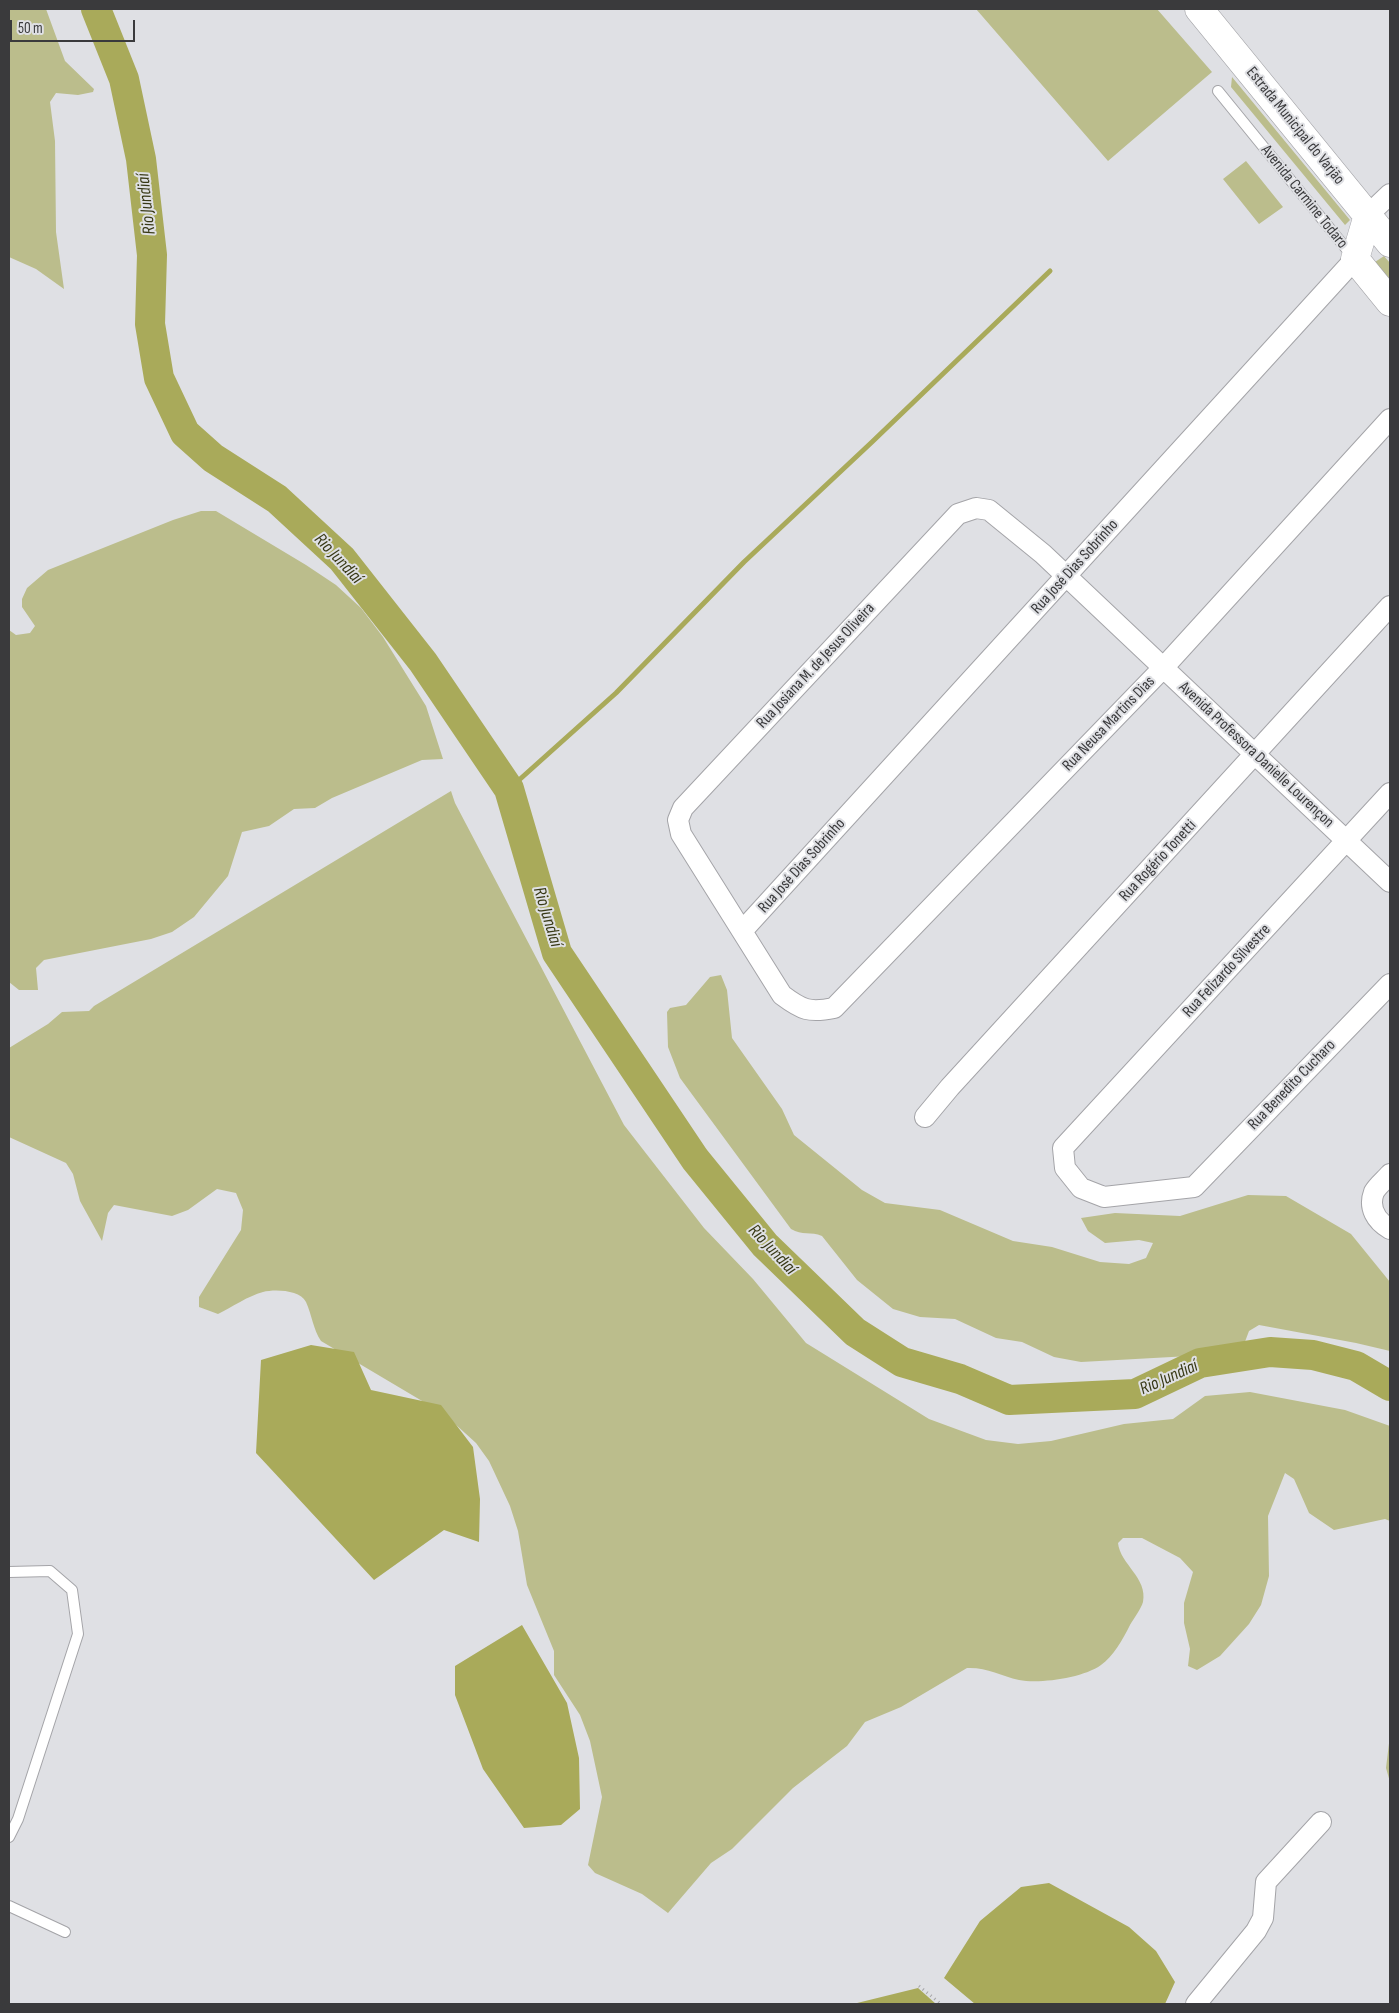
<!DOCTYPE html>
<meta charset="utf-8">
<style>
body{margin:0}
#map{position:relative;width:1399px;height:2013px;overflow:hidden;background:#dfe0e4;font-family:"Sofia Sans Condensed",sans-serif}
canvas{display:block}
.frame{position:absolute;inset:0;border:10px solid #3a3a3c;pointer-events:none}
.scale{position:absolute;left:10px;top:20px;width:125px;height:22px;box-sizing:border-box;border:2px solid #3a3a3c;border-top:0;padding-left:6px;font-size:15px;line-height:18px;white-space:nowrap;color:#3a3a3c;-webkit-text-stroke:4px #dfe0e4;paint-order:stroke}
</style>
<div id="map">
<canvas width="1399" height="2013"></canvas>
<div class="frame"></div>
<div class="scale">50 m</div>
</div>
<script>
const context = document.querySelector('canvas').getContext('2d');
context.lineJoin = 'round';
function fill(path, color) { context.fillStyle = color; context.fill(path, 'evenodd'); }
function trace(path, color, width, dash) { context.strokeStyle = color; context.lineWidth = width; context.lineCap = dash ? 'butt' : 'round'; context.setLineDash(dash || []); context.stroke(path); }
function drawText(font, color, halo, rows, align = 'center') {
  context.font = font + ' "Sofia Sans Condensed",sans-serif'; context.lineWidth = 4; context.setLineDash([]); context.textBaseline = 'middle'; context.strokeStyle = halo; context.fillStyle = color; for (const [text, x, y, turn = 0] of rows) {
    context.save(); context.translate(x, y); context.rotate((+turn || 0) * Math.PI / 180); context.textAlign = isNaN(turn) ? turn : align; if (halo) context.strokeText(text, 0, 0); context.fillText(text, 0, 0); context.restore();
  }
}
const green = new Path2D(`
 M9 9H46L65 61 94 89 93 92 78 95 56 93 50 102 55 141 56 232 64 289 36 269 9 257Z
 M976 9H1157L1212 72 1108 161Z
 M1232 77 1350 220 1345 225 1231 87Z
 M1246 161 1283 207 1259 224 1223 179Z
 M1384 256 1390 263V280L1375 262Z
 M201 511H216L306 565 336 585 361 608 383 637 426 706 443 759 422 760 332 798 315 808 294 809 269 826 242 832 228 876 194 917 172 932 151 939 44 960 36 968 38 990H19L9 982V630L16 635 30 633 35 626 22 607V599L27 588 48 570 173 520Z
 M451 791 455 803 624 1125 704 1228 753 1279 806 1343 929 1419 986 1440 1018 1444 1051 1441 1124 1424 1173 1419 1205 1396 1250 1392 1345 1410 1390 1426V1521L1385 1519 1334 1530 1309 1513 1294 1479 1285 1473 1268 1516 1269 1576 1261 1605 1249 1624 1220 1656 1197 1670 1188 1666 1190 1649 1184 1623V1603L1193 1572 1180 1558 1142 1538H1123L1118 1543C1120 1564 1148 1578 1143 1602 1141 1609 1134 1618 1130 1625 1123 1639 1113 1657 1101 1665 1083 1678 1040 1684 1019 1680 1001 1676 986 1667 967 1668L901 1707 865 1722 847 1746 793 1788 732 1849 711 1863 668 1913 642 1894 595 1873 588 1865 602 1797 590 1741 580 1715 554 1675V1651L527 1585 518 1531 510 1506 489 1461 476 1443 444 1414 321 1341C313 1329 312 1315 306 1302 300 1290 275 1289 263 1292 248 1296 232 1307 218 1314L199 1307V1297L241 1230 243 1210 236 1193 217 1189 188 1210 172 1216 114 1205 108 1213 102 1241 80 1201 73 1174 66 1163 9 1137V1048L48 1024 62 1012 89 1011 94 1006Z
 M721 975 727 990 732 1038 782 1109 794 1135 862 1190 885 1203 940 1210 1013 1241 1052 1247 1100 1262 1129 1264 1146 1258 1153 1243 1139 1240 1105 1243 1088 1231 1081 1218 1115 1213 1180 1216 1248 1195 1286 1196 1351 1234 1390 1282V1351L1356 1343 1259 1325 1249 1331 1243 1347 1226 1354 1081 1362 1054 1357 1022 1342 996 1338 955 1319 920 1317 893 1309 857 1280 822 1236C811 1231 802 1236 791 1229L680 1078 668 1047 667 1012 670 1008 686 1005 710 977Z
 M1390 1735V1782L1386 1768Z`);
const water = new Path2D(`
 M311 1345 354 1352 371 1390 441 1405 473 1447 480 1499 479 1542 444 1530 374 1580 256 1453 261 1360Z
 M522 1625 567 1703 579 1758 580 1809 561 1825 524 1828 483 1769 455 1695V1666Z
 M1049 1883 1129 1927 1156 1951 1175 1982 1165 2004H975L944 1978 980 1921 1021 1887Z
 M918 1988 936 2004H853Z`);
const stream = new Path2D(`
 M509 789 616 693 744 562 872 442 1050 271`);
const river = new Path2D(`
 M96 9 124 79 141 159 152 255 150 324 159 378 185 433 213 458 277 499 342 559 423 662 509 789 557 953 695 1159 765 1245 855 1332 902 1362 960 1379 1009 1400 1135 1394 1200 1363 1270 1352 1313 1355 1356 1366 1390 1386`);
const path = new Path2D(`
 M919 1986 941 2004`);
const lane = new Path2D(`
 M1218 91 1353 257
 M9 1572 50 1571 72 1590 78 1634 18 1819 9 1837
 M9 1906 65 1932`);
const street = new Path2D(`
 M1368 215 1390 194
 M1390 419 1163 668 834 1008C809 1013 802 1010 782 995L681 834 678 820 683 808 958 514 976 508 989 510 1043 554 1390 882
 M1390 793 1063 1148 1065 1168 1081 1188 1104 1197 1194 1187 1390 984
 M743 930 1355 259
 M925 1117 950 1087 1390 606
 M1390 1174C1386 1179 1377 1186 1374 1192 1368 1208 1376 1221 1390 1229
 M1196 2004 1256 1931 1263 1918 1266 1882 1321 1822`);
const secondary = new Path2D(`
 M1199 9 1390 243
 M1368 215 1355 259 1390 302`);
const streetNames = [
 ["Estrada Municipal do Varjão",1295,126,51],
 ["Avenida Carmine Todaro",1304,197,51],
 ["Rua José Dias Sobrinho",1075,567,-48],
 ["Rua Josiana M. de Jesus Oliveira",816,666,-47],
 ["Rua Neusa Martins Dias",1109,724,-46],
 ["Avenida Professora Danielle Lourençon",1256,755,43],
 ["Rua Rogério Tonetti",1158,861,-47],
 ["Rua José Dias Sobrinho",802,866,-48],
 ["Rua Felizardo Silvestre",1227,971,-47],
 ["Rua Benedito Cucharo",1292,1085,-46]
];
const waterNames = [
 ["Rio Jundiaí",147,204,-96],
 ["Rio Jundiaí",338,559,47],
 ["Rio Jundiaí",547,917,73],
 ["Rio Jundiaí",772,1250,47],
 ["Rio Jundiaí",1169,1378,-24]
];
fill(green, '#bbbd8c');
fill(water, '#a9aa5a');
trace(stream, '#a9aa5a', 5);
trace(river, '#a9aa5a', 30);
trace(lane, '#a4a4a8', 12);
trace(street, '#a4a4a8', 22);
trace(secondary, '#a4a4a8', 29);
trace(path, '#a6a6a9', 3, [1, 4]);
trace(lane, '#fff', 10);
trace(street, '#fff', 20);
trace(secondary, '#fff', 28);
drawText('16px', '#3a3a3c', '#dfe0e4', streetNames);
drawText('italic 18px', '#383916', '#dfe0e4', waterNames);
</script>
